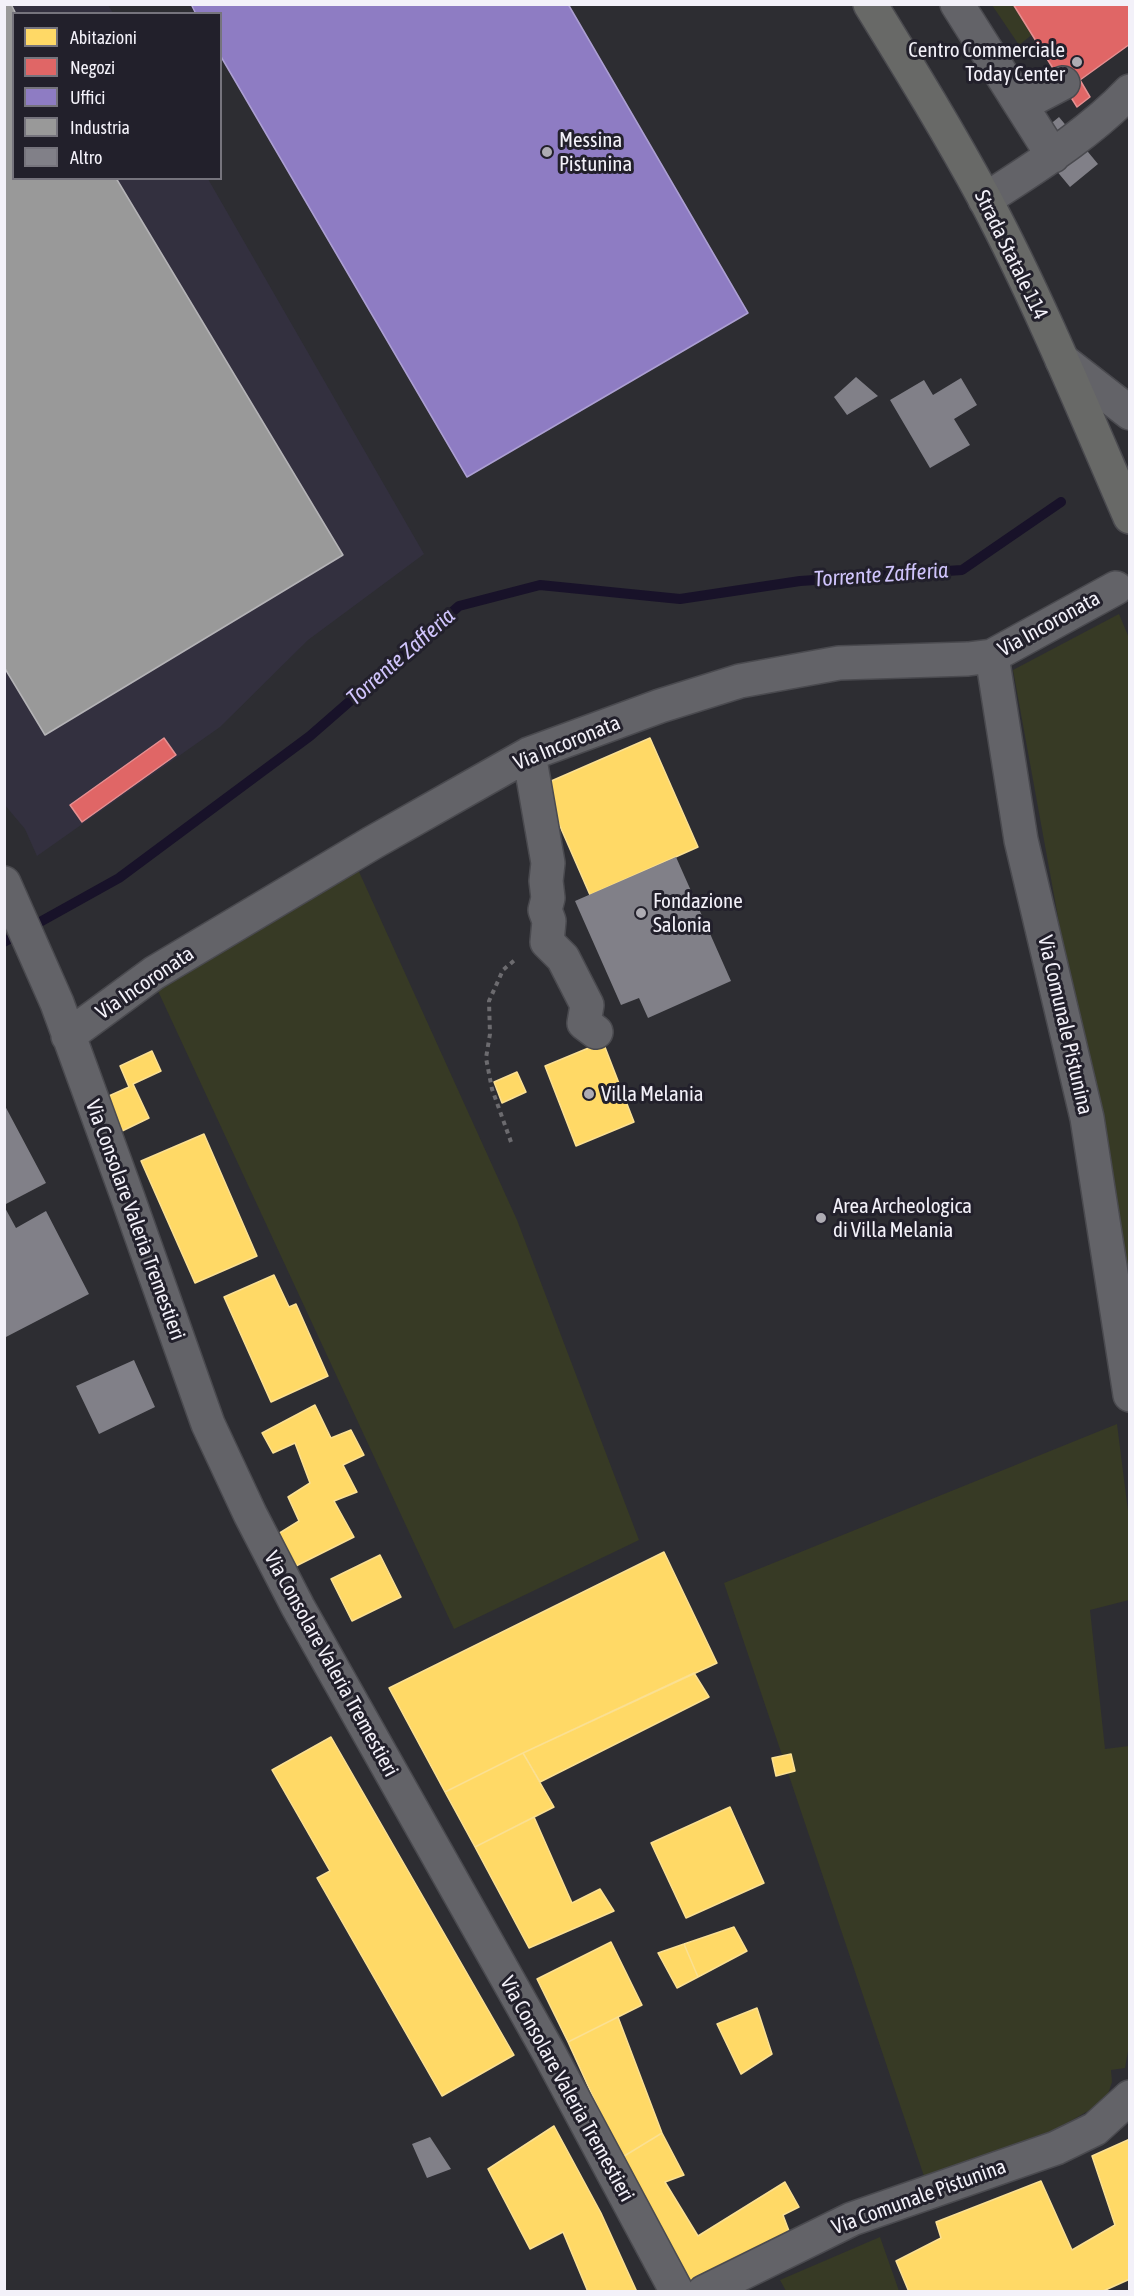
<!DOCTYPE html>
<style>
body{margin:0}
#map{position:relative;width:1134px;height:2296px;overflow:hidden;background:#2d2d32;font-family:"Asap Condensed",sans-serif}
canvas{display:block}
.frame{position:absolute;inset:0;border:6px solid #f3f1f9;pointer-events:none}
.legend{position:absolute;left:12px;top:12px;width:210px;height:168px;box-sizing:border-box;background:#22202b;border:2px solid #76747d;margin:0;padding:8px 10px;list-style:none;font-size:18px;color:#f3f1f9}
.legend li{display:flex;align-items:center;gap:12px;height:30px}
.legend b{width:30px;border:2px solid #76747d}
</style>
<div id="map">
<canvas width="1134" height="2296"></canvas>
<div class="frame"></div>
<ul class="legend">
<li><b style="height:16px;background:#ffd966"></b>Abitazioni</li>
<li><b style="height:16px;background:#e06666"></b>Negozi</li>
<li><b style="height:16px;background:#8e7cc3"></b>Uffici</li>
<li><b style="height:16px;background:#999"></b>Industria</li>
<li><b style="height:16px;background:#818088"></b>Altro</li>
</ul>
</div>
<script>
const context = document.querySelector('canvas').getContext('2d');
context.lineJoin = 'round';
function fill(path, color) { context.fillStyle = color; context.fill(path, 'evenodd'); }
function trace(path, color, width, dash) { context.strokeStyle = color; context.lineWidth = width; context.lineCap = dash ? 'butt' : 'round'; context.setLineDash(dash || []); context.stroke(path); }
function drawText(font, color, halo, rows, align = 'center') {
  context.font = font + ' "Asap Condensed",sans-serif'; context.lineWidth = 6; context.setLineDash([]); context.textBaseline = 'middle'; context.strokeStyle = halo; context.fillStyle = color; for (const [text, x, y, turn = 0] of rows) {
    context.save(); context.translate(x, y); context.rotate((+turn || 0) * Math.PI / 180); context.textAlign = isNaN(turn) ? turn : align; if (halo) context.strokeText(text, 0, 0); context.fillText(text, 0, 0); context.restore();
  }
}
const built = new Path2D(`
 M4 5H108L113 13 14 14V178L208 179 424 554 308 640 220 727 37 856 25 829 4 804Z`);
const green = new Path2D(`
 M992 5H1013L1033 34 1019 45Z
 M1119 614 1129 638V1307L1013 670Z
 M355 863 517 1220 639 1540 454 1629 158 991Z
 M1117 1424 1129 1519V1600L1090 1610 1105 1749 1129 1746 1130 2040 1125 2068 1111 2070 1112 2082 1108 2094 1101 2102 1088 2111 1018 2151 926 2182 724 1583Z
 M880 2237 899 2291H786L780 2280Z`);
const homes = new Path2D(`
 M650 738 698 847 590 895 542 785Z
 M603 1042 634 1122 576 1146 545 1066Z
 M152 1051 161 1071 133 1084 149 1118 118 1133 102 1099 129 1087 120 1066Z
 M517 1072 526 1092 502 1103 494 1082Z
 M204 1134 257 1256 195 1283 141 1161Z
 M274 1275 289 1307 296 1304 328 1376 271 1402 224 1297Z
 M315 1405 331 1438 351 1430 364 1455 343 1465 357 1492 334 1501 354 1537 296 1566 278 1534 299 1521 288 1497 310 1483 295 1443 273 1453 262 1433Z
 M664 1552 717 1663 523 1753 445 1792 389 1688Z
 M380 1555 401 1597 352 1621 331 1579Z
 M694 1673 709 1697 540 1782 523 1753Z
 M331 1737 514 2055 442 2096 317 1878 330 1871 272 1770Z
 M523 1753 554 1807 475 1847 445 1792Z
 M791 1754 795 1771 776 1776 772 1758Z
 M730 1807 764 1883 686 1918 651 1843Z
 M534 1817 572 1903 600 1889 614 1911 529 1948 475 1847Z
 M734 1927 747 1951 698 1977 684 1944Z
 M611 1942 642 2005 568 2042 537 1979Z
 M684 1944 698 1977 677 1988 658 1953Z
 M757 2008 772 2054 741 2074 717 2024Z
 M618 2017 662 2133 621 2158 568 2042Z
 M554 2126 601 2213 637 2292H588L563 2232 530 2249 488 2169Z
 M662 2133 684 2175 665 2182 698 2236 785 2182 799 2207 783 2215 792 2239 682 2286 621 2158Z
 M1130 2139V2279L1101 2292H909L896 2261 941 2238 936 2222 1041 2181 1072 2250 1115 2225 1092 2156Z`);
const shops = new Path2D(`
 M1013 4H1130V44L1080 80 1090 97 1077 107Z
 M164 738 176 755 82 822 70 805Z`);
const offices = new Path2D(`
 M191 4H568L748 313 467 477 220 55V14H196Z`);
const industry = new Path2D(`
 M4 4H11L16 14H14V178H116L343 555 45 735 4 667Z`);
const stream = new Path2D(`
 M4 942 119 878 310 736 459 606 540 585 680 599 800 581 962 570 1061 502`);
const building = new Path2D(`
 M1059 117 1098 164 1070 187 1031 140Z
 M856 377 878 396 847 415 834 397Z
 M961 378 977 405 954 419 970 445 930 468 890 400 924 380 933 395Z
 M676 857 731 981 648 1018 639 998 621 1005 575 901Z
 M4 1104 46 1183 4 1205Z
 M4 1206 16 1228 46 1211 89 1294 4 1338Z
 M134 1360 155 1407 99 1434 76 1386Z
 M430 2137 451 2169 427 2178 412 2144Z`);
const path = new Path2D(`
 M511 1142 492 1089 486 1058 490 1034 489 1001 503 970 517 958`);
const minor = new Path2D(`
 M957 4 1053 156
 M1021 105 1063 83
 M985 200C1035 167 1088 135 1130 91
 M1062 360 1130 413
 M992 656 1021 840 1087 1118 1130 1395
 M529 754 548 863 546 881 548 898 545 910 549 921 547 942 563 958 587 1005 584 1023 596 1032
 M4 883 57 1003 128 1198 208 1424 250 1514 298 1607 548 2051 677 2292
 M68 1036 154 973 372 843 529 754 660 706 740 681 839 663 968 659 992 656 1116 588
 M704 2292 852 2219 1056 2148 1095 2129 1130 2097`);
const major = new Path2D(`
 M870 4C910 69 950 134 986 201 1040 303 1084 411 1130 517`);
const markers = [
 [1077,62,6,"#aeacb3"],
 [547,152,6,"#aeacb3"],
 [641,913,6,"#aeacb3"],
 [589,1094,6,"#aeacb3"],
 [821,1218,6,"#aeacb3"]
];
const poiNames = [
 ["Centro Commerciale",1065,50,"right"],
 ["Today Center",1065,74,"right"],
 ["Messina",559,140],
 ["Pistunina",559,164],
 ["Fondazione",653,901],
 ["Salonia",653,925],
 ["Villa Melania",601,1094],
 ["Area Archeologica",833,1206],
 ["di Villa Melania",833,1230]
];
const streetNames = [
 ["Strada Statale 114",1011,255,64],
 ["Via Incoronata",1049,624,-29],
 ["Via Incoronata",567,743,-22],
 ["Via Incoronata",145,983,-34],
 ["Via Comunale Pistunina",1065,1025,77],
 ["Via Consolare Valeria Tremestieri",135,1220,70],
 ["Via Consolare Valeria Tremestieri",331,1664,61],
 ["Via Consolare Valeria Tremestieri",567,2089,61],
 ["Via Comunale Pistunina",919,2197,-20]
];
const waterNames = [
 ["Torrente Zafferia",881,575,-4],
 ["Torrente Zafferia",401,657,-41]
];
fill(built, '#33303f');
fill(green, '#373a25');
fill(homes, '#ffd966');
trace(homes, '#fbe092', 1.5);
fill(shops, '#e06666');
trace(shops, '#e69092', 1.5);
fill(offices, '#8e7cc3');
trace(offices, '#ac9fd3', 1.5);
fill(industry, '#999');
trace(industry, '#b4b3b6', 1.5);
trace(stream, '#181229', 10);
fill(building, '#818088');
trace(minor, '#4a4a4f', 36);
trace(major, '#4a4a4f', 36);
trace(path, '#6c6b6f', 4, [4.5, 4.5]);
trace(minor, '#636368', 33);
trace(major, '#686967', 33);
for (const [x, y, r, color] of markers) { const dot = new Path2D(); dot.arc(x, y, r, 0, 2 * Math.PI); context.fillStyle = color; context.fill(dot); trace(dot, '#22202b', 2); }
drawText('21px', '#f3f1f9', '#22202b', poiNames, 'left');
drawText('21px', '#f3f1f9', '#22202b', streetNames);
drawText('italic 22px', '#d0c4fc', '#22202b', waterNames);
</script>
